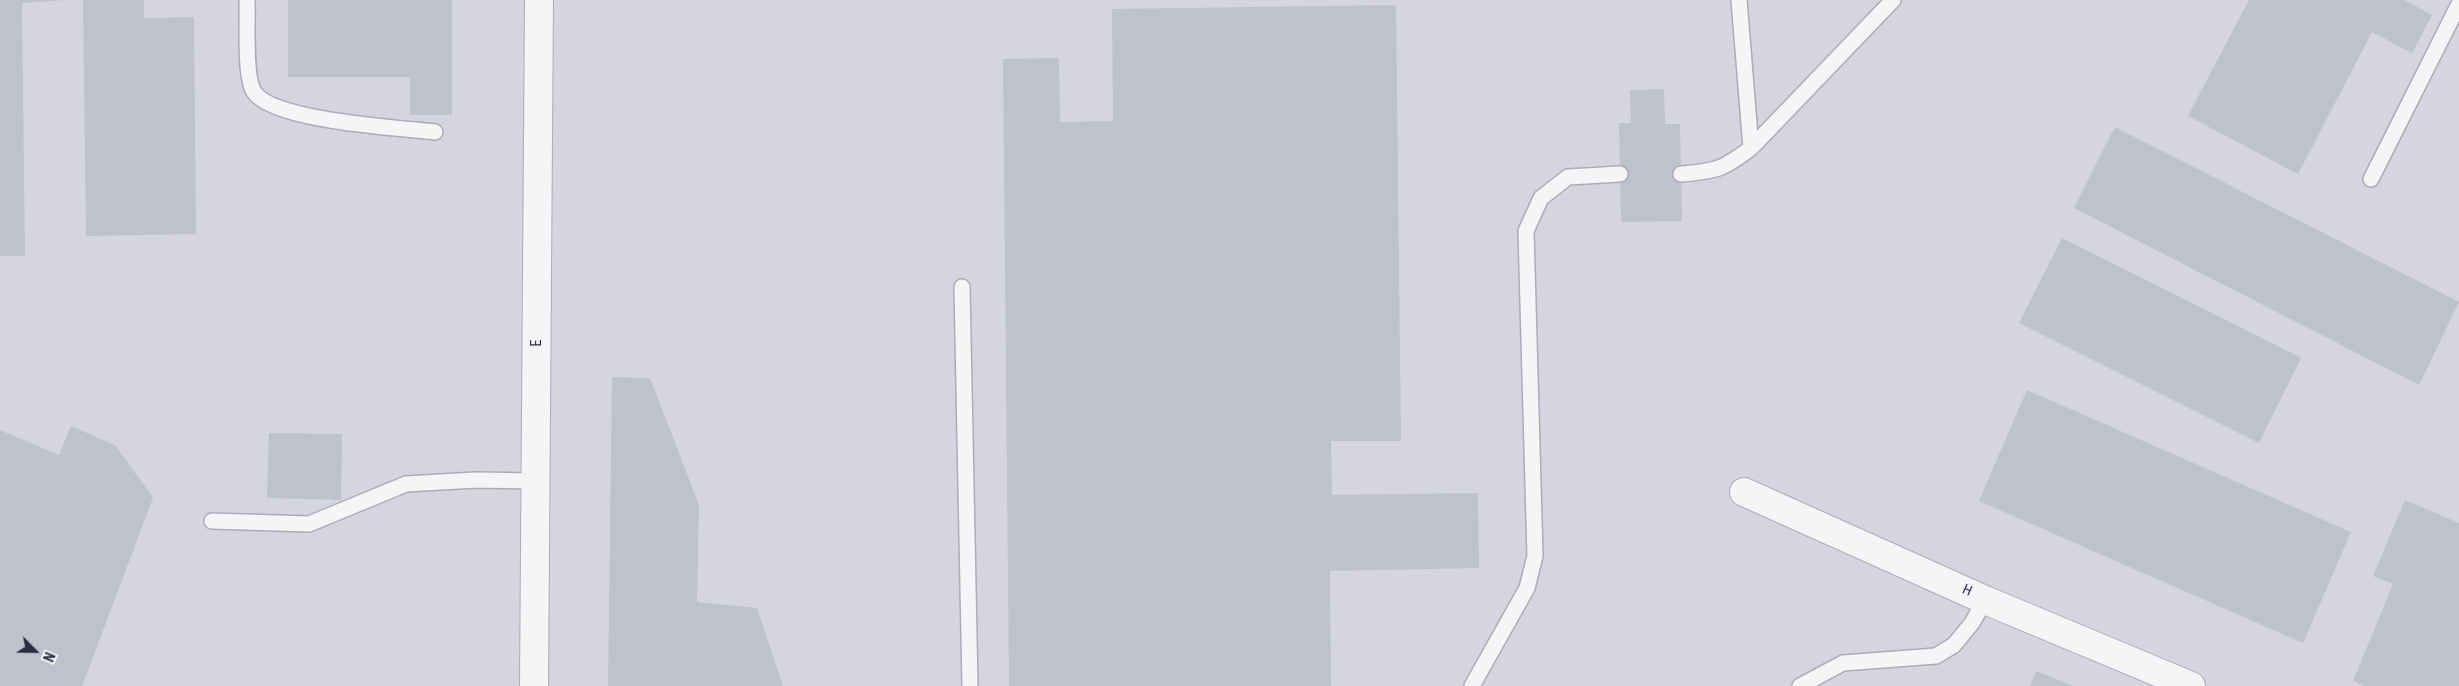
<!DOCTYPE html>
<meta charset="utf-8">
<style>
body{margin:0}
#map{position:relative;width:2459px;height:686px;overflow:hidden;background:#e2e3ea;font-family:"Roboto Condensed",sans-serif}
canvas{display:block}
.north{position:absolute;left:10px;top:626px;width:50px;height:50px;-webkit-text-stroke:4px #f2f3f8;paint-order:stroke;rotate:113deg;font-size:14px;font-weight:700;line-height:20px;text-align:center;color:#2a2d42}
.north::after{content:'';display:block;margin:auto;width:18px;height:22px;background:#2a2d42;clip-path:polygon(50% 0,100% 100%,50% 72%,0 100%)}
</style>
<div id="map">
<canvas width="2459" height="686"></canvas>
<div class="north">N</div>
</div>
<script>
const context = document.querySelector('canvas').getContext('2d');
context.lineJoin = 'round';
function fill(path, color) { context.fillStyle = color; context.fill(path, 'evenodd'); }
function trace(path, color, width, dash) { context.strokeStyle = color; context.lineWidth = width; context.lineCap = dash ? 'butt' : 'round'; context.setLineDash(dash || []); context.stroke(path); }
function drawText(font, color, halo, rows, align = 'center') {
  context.font = font + ' "Roboto Condensed",sans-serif'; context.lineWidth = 5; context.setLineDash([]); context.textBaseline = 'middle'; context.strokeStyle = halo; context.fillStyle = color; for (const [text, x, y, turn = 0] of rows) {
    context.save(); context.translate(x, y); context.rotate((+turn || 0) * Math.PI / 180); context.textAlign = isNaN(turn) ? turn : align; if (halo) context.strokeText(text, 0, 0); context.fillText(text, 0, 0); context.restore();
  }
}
const built = new Path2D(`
 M0 0H2459V686H0Z`);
const building = new Path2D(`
 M0 0H65L22 3 25 256H0Z
 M83 0H144V18L194 17 196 234 86 236Z
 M288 0H452V115H410V77H288Z
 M2249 0H2404L2432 15 2412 53 2372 32 2298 174 2188 116Z
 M1396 5 1401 441H1331L1332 495 1478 493 1479 568 1330 571 1331 686H1009L1003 59 1059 58 1060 122 1113 121 1112 9Z
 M1664 89 1665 124H1680L1682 221 1621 222 1619 123H1631L1630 90Z
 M2115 127 2459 302 2419 385 2074 208Z
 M2062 238 2301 358 2259 443 2019 323Z
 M612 377 650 378 699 505 697 602 757 608 783 686H608Z
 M2027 390 2351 532 2303 643 1979 501Z
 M71 426 115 445 153 498 82 686H0V430L59 455Z
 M269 433 342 434 341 500 267 498Z
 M2405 500 2459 523V686H2364L2353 681 2393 584 2373 576Z
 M2036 671 2073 686H2030Z`);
const service = new Path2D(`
 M247 0C248 20 244 76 254 92 273 121 399 128 435 132
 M1739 0 1751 148
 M1681 174C1716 171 1722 170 1751 148L1893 0
 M2371 179 2459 4
 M962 287 970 686
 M212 521 309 524 406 484 476 480 536 481
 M1472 686 1527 588 1535 556 1526 231 1541 198 1568 177 1620 174
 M1800 686 1843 663 1936 656 1954 645 1972 623 1985 600`);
const minor = new Path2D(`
 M1744 492 1985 600 2191 686
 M534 686 539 0`);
const streetNames = [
 ["Ε",537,343,-90],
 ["Η",1967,591,24]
];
fill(built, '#d4d5df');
fill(building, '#bfc1cd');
trace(service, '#abacb8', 18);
trace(minor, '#abacb8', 30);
trace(service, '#f5f5f8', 15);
trace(minor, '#f5f5f8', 28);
drawText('14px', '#2a2d42', '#f2f3f8', streetNames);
</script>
